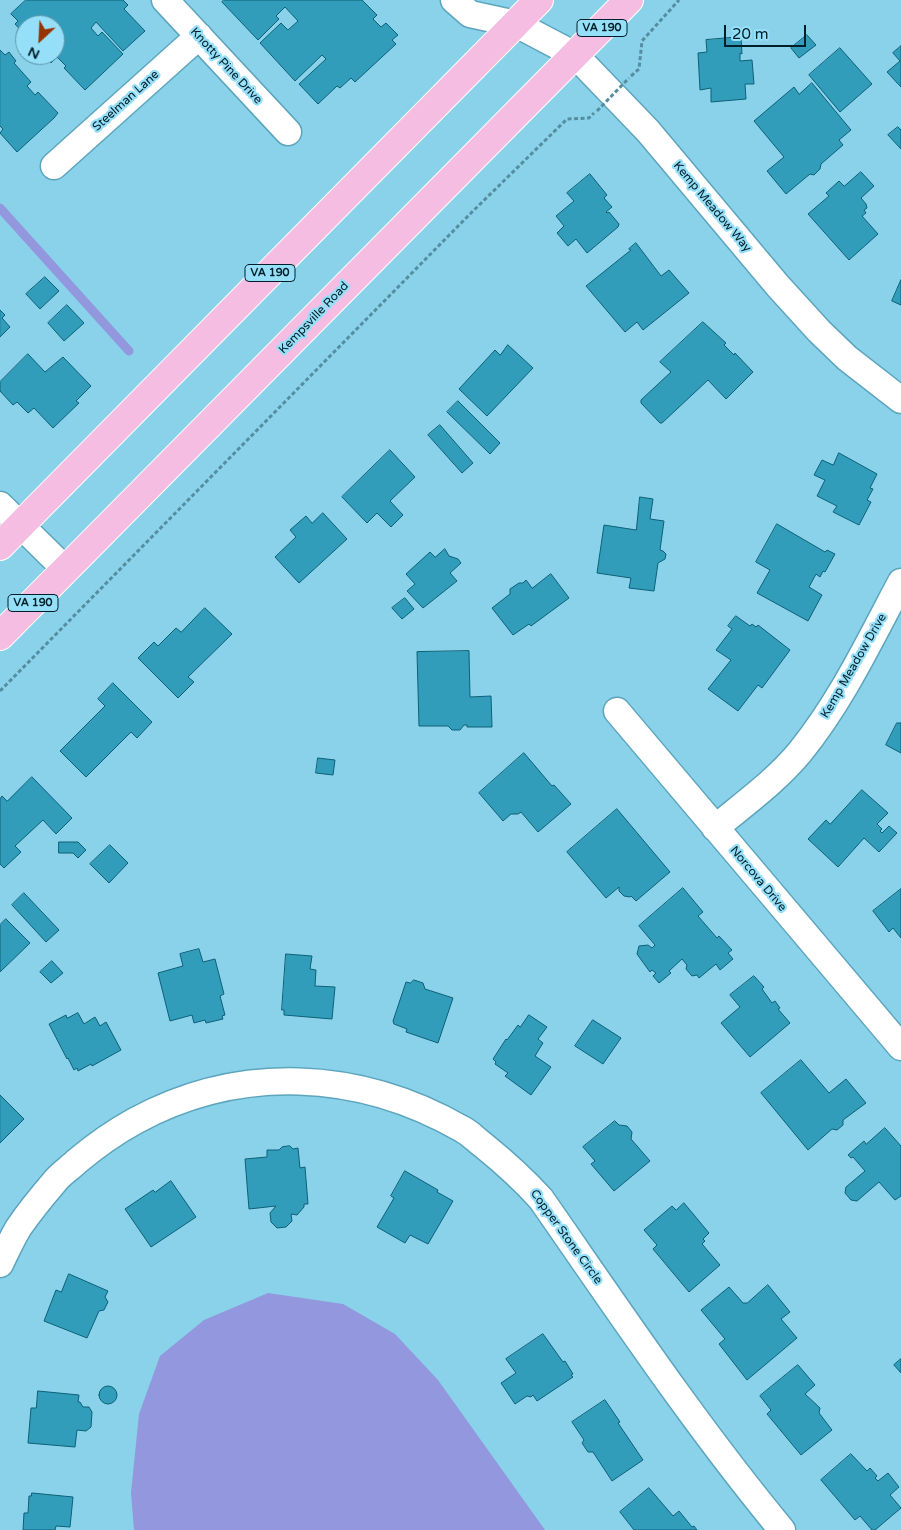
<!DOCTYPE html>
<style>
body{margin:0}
#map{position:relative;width:901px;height:1530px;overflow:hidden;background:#89d2ea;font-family:"Varela Round",sans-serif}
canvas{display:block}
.north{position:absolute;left:15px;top:15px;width:50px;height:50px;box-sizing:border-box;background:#96dff8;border:1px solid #5a92a5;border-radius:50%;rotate:205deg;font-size:14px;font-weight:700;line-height:20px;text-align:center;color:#001f28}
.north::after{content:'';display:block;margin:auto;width:18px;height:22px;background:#973300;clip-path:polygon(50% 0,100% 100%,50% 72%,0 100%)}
.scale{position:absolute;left:724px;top:25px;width:82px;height:22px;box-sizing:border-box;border:2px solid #001f28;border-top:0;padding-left:6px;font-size:15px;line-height:18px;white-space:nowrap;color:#001f28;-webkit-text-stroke:4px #96dff8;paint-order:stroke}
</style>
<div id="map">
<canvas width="901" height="1530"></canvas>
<div class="north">N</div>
<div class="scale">20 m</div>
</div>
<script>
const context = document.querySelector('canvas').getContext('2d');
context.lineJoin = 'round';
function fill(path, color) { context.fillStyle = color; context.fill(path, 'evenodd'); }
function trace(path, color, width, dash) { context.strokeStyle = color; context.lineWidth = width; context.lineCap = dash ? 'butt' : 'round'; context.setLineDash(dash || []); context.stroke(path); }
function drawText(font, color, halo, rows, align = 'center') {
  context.font = font + ' "Varela Round",sans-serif'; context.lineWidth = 4.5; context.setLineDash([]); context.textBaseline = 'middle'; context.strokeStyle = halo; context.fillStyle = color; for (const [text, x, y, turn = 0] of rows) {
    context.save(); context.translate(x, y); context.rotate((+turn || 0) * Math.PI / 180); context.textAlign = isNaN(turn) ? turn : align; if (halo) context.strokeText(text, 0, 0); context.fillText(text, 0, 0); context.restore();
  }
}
const water = new Path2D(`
 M268 1293 343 1304 395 1334 438 1380 545 1530H134L131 1493 139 1414 160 1356 204 1320Z`);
const stream = new Path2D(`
 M0 208 129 351`);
const building = new Path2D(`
 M26 0H123L128 5 124 9 145 31 123 51 96 22 91 28 98 36 102 32 123 54 85 90 64 68 66 66 57 57 51 63 44 55H55V25H25V35L15 24 18 21 11 14Z
 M224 0H362L377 15 373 19 381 27 386 23 398 35 392 40 396 44 355 82 351 78 340 88 337 86 318 104 299 84 326 59 322 55 295 81 260 43 281 23 288 30 298 21 285 7 276 16 279 19 258 40 222 2Z
 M807 35 816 45 799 58 791 48Z
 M741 37 742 54 740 53V61L752 60 754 84H745L746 99 711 102V88L700 90 698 53 707 52 706 40Z
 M901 46V87L887 72 900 61 893 53Z
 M840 48 872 84 840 112 809 75Z
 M0 50 5 55 9 52 16 61 14 63 31 82 27 86 35 95 38 92 58 113 54 118 17 152 0 133 3 129 0 126Z
 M812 83 851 130 839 140 843 145 821 164 820 169 814 175 810 174 786 194 767 171 784 157 754 121 794 87 799 94Z
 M898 127 901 130V149L888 135Z
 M861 172 874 186 861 198 866 204 867 208 864 210 866 213 862 216 878 234 849 260 808 214 829 196 826 193 839 181 844 186Z
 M590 174 607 195 604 198 612 207 606 212 607 213 609 212 619 224 618 227 587 253 576 239 568 246 557 233 564 226 556 216 574 201 567 193Z
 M636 243 661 276 669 270 689 293 643 330 637 322 625 332 586 286 631 250 629 249Z
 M45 277 59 291 40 309 26 294Z
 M901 280V305L892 301Z
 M67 305 84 323 64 341 48 323Z
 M0 310 5 315 2 318 10 327 0 337Z
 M703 322 726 343 724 345 734 355 735 353 753 372 726 399 708 380 662 423H660L641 403V400L671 372 660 362Z
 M508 345 533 368 487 416 459 389 495 350 500 355Z
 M28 354 45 372 63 357 91 386 76 401 79 403 53 428 34 408 28 413 17 402 13 405 0 391V382Z
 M458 401 500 443 490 454 447 412Z
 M440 425 473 463 462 473 428 435Z
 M390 450 415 477 390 501 403 515 391 527 377 513 367 523 342 497Z
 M839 453 877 474 870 488 873 489 867 500 871 502 859 525 833 512 837 506 817 496 825 480 814 475 822 460 833 465Z
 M640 497 653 499 650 519 664 521 660 550 663 551 666 554 665 559 658 563 654 591 629 588 631 578 597 573 604 525 636 530Z
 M323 513 347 539 299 583 275 557 296 537 290 530 306 516 312 523Z
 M777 524 825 552 827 550 835 554 825 572 823 571 820 577 816 574 809 587 822 595 808 621 757 593 770 570 756 562Z
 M445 549 449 556 458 559 461 563 450 573 457 581 423 608 407 591 415 584 406 574 430 552 435 557Z
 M551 574 569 598 531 626 529 624 513 635 492 608 510 594V589L519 583H523L526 580 532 588Z
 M405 598 414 609 402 619 392 608Z
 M205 608 232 634 188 677 194 682 178 698 138 658 154 642 158 646 176 628 181 632Z
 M736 616 750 626 752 624 756 627 758 625 790 650 762 688 758 685 738 711 708 689 731 660 716 650 732 629 728 626Z
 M469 651 470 697 491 696 492 727H467V725H464L460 730H452L448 726H419L417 652Z
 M113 683 152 722 137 738 131 732 86 777 60 751 105 706 98 699Z
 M897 723H901V753L886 745Z
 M524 753 552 786 554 785 571 804 538 832 521 812 518 814H511L503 821 479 793Z
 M318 758 335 760 333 775 316 773Z
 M32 777 72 818 56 834 43 820 15 846 21 852 4 868 0 864V799L2 796 7 801Z
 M862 790 888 813 877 824 882 829 880 831 882 833 889 826 897 833 879 852 864 838 838 867 808 839 826 820 830 824Z
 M617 809 670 872 636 901 631 896 630 897 624 896 619 891V887L606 898 567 852Z
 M59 842H78L86 850 78 858 73 853H59Z
 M110 845 128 863 109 883 90 864Z
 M683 888 703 912 698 916 717 938 719 936 732 950 728 953 733 959 720 970 716 964 699 978 697 975 692 976 686 969 687 965 682 959 669 971 671 973 659 983 653 976 656 973 652 970 650 972 637 954 639 946 648 945 652 948 655 945 639 926Z
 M901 889V938L893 928 889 932 873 911Z
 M24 893 59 930 46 942 12 905Z
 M6 919 30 943 0 972V925Z
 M199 949 203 962 215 959 224 994 220 996 225 1015 222 1016 223 1019 206 1023 205 1020 194 1023 192 1015 170 1021 158 973 183 966 180 954Z
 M286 954 312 956 310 969 316 970 315 986 335 987 332 1019 284 1015V1010H282Z
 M52 961 63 973 51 983 40 972Z
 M754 976 764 987 762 989 772 1003 775 1001 780 1008 778 1009 790 1023 750 1057 721 1023 740 1007 730 995Z
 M414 980 423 983 425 989 453 998 438 1043 406 1032 407 1029 394 1024 393 1021 406 982 410 983Z
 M78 1013 84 1024 95 1017 100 1026 106 1022 121 1050 92 1066 91 1064 78 1071 77 1068 74 1070 68 1058 67 1059 49 1024 66 1015 67 1018Z
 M529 1015 547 1027 538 1039 543 1043 535 1056 551 1067 531 1095 505 1076 508 1073 495 1064 496 1062 493 1059 506 1039 507 1040 518 1025 520 1027Z
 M593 1020 621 1038 603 1064 575 1046Z
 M801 1060 829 1093 846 1079 866 1103 843 1120V1125L837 1130 832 1129 808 1150 761 1093Z
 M0 1095 24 1119 0 1143Z
 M615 1121 619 1125 627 1126 632 1132 631 1139 650 1161 614 1191 591 1164 595 1161 583 1147Z
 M885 1128 901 1146V1196L895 1200 879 1182 857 1201 851 1200 845 1193 846 1187 865 1171 853 1157 851 1158 848 1155 864 1141 866 1144Z
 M290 1146 293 1149 298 1148 300 1168 305 1167 308 1204H304V1207L297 1215 291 1214 292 1221 286 1227 277 1228 271 1222 270 1213 276 1206 249 1209 245 1159 267 1157V1150H279L282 1147Z
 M405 1171 438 1190 437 1192 453 1201 428 1244 410 1235 405 1243 377 1227 394 1198 391 1196Z
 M171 1181 196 1217 151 1247 125 1209 153 1190 155 1192Z
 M684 1203 709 1233 703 1239 705 1241 702 1244 720 1265 689 1292 653 1249 657 1245 644 1230 672 1206 676 1210Z
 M69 1274 108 1291 105 1297 108 1302 104 1310 99 1311 87 1338 44 1321 56 1290 61 1292Z
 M768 1285 790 1312 781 1319 797 1338 747 1380 719 1344 725 1339 701 1310 729 1287 743 1303H747Z
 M543 1334 563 1362 565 1361 573 1374 571 1375 573 1377 537 1401 533 1395 531 1397 527 1396 515 1404 501 1383 516 1373 506 1359Z
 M901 1359V1373L894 1365Z
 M798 1365 815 1385 805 1394 820 1408 819 1413 832 1430 801 1455 767 1414 771 1410 760 1396Z
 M99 1395a9 9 0 1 1 18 0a9 9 0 1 1-18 0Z
 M38 1391 79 1395 78 1402H80L83 1407H89L92 1412 91 1427 86 1431 77 1430 75 1447 28 1443 31 1408H36Z
 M605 1400 620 1422 618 1423 643 1460 612 1481 593 1452H588L582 1443 584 1440 572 1422Z
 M851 1454 867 1471 870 1468 877 1476 875 1478 878 1481 888 1473 899 1487 890 1495 901 1508 875 1530H872L860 1516 855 1520 821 1480Z
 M649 1488 673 1516 679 1511 692 1527 694 1526 697 1530H634L620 1512Z
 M32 1493 73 1497 70 1527 56 1526 55 1530H23L24 1513H28L29 1496H31Z`);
const path = new Path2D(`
 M631 76 639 69 642 41 679 0
 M0 691 471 213 567 119 589 118 594 113`);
const minor = new Path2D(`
 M165 0 288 132
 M454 0 470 14 516 24 575 55 648 131 778 286 819 331 847 358 901 400
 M54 166 199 36
 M0 505 66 570
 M617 711 901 1047
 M715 828C744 804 776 781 800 752 842 700 870 640 901 582
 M0 1264C6 1252 12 1238 19 1227 30 1211 44 1194 56 1180 62 1173 70 1168 76 1162 95 1146 113 1133 135 1121 240 1064 359 1070 462 1129 470 1133 476 1140 483 1145 504 1162 523 1179 541 1199 619 1311 695 1425 782 1530`);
const primary = new Path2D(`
 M0 546 539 0
 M0 636 629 0`);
const pathBridge = new Path2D(`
 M597 111 629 78`);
const shields = [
 [602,28,50],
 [270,273,50],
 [33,603,50]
];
const shieldNames = [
 ["VA 190",602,28],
 ["VA 190",270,273],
 ["VA 190",33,603]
];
const streetNames = [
 ["Knotty Pine Drive",226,66,47],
 ["Steelman Lane",126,101,-42],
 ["Kemp Meadow Way",712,207,50],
 ["Kempsville Road",314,318,-46],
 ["Kemp Meadow Drive",854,666,-60],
 ["Norcova Drive",758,879,50],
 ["Copper Stone Circle",566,1237,54]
];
fill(water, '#9397de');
trace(stream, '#9397de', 9);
fill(building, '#329dbb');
trace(building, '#0c6076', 1);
trace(minor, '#5da5bd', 29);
trace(primary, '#fff', 30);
trace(path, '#558ea1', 3, [4, 2.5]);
trace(minor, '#fff', 26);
trace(primary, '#f5bde2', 28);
trace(pathBridge, '#558ea1', 3, [4, 2.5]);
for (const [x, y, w] of shields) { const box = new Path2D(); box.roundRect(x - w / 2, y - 8.5, w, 17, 4); context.fillStyle = '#96dff8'; context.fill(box); trace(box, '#001f28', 1); }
drawText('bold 11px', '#001f28', null, shieldNames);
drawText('12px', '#001f28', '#96dff8', streetNames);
</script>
